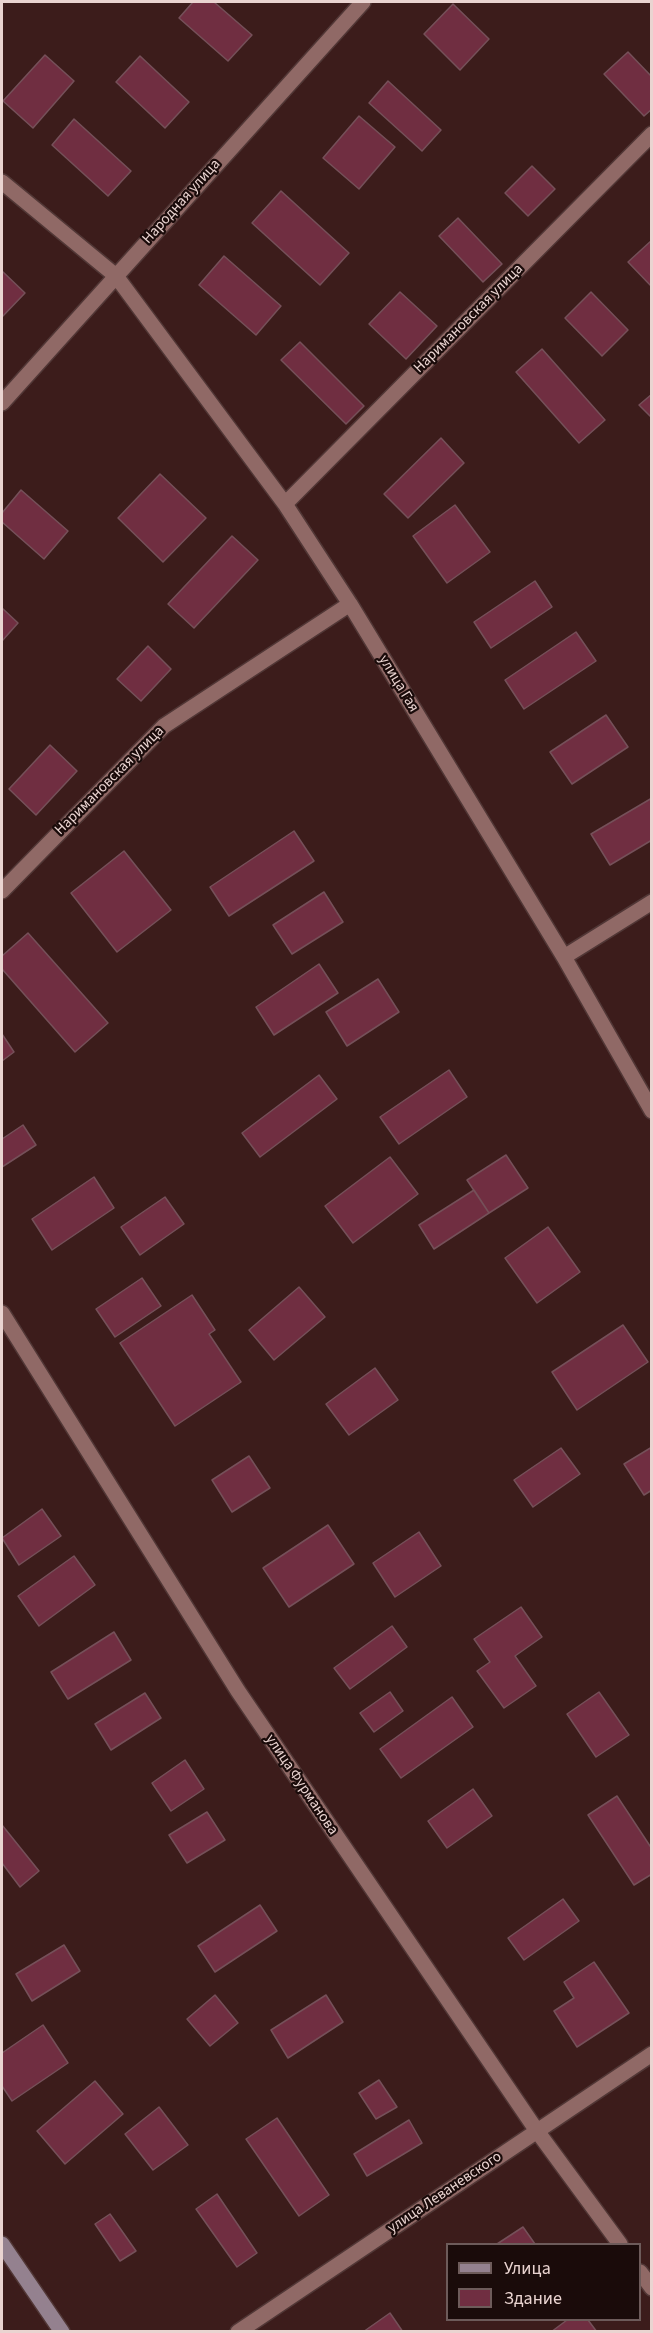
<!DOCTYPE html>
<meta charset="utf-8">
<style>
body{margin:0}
#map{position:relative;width:653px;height:2333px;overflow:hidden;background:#3c1c1b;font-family:"Source Sans 3",sans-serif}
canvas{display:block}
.frame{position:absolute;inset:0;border:3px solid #ead4d1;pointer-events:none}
.legend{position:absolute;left:446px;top:2243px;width:195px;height:78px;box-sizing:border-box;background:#1a0b0a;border:2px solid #6d5b5a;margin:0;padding:8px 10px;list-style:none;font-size:18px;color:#ead4d1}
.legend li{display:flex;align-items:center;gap:12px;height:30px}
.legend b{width:30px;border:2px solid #6d5b5a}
</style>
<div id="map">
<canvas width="653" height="2333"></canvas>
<div class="frame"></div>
<ul class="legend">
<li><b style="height:8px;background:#94818f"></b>Улица</li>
<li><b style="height:16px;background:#702e41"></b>Здание</li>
</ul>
</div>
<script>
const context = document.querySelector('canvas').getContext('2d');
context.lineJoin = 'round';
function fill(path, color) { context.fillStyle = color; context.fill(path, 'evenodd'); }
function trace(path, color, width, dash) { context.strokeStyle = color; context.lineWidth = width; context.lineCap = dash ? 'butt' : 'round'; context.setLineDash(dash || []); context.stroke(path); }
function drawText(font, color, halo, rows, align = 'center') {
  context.font = font + ' "Source Sans 3",sans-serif'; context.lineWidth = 4.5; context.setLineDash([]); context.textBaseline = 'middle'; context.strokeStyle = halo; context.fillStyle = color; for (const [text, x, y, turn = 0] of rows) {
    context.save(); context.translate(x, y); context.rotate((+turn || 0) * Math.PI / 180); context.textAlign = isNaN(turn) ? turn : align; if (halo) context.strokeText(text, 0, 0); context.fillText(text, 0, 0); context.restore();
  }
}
const building = new Path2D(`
 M193 2H214L252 35 228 61 179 18Z
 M453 4 489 39 460 70 424 34Z
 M628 52 652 77V109L644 116 604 74Z
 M45 55 74 81 33 128 3 101Z
 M140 56 189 102 165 128 116 82Z
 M388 81 441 130 422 151 369 103Z
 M359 116 395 147 359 189 323 158Z
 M74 119 131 171 108 196 52 145Z
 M532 166 555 189 528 216 505 193Z
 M281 191 349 253 320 285 252 223Z
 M458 218 502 264 483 282 439 236Z
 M652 240V287L628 262Z
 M224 256 281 306 256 335 199 285Z
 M2 271 25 293 2 317Z
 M400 292 437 326 406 359 369 324Z
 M591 292 628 330 602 356 565 318Z
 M300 342 364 406 346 424 281 360Z
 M542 349 605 420 579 443 516 372Z
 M652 394V418L639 405Z
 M441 438 464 463 408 518 384 494Z
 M160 474 206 518 163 562 118 518Z
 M21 490 68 531 44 559 2 522V513Z
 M455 505 490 552 447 583 413 536Z
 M232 536 258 560 194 628 168 604Z
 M535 581 552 607 491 648 474 622Z
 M2 608 18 623 2 641Z
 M576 632 596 661 524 709 505 680Z
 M148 646 171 669 141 701 117 679Z
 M606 715 628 747 572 784 550 752Z
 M50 745 77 771 36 815 9 789Z
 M652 798V840L610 865 591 834Z
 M294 831 314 861 229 916 210 887Z
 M124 851 171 910 117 952 71 893Z
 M324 892 343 922 292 954 273 925Z
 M28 933 108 1023 75 1052 2 969V956Z
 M319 964 338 993 274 1035 256 1007Z
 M378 979 399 1012 347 1046 326 1012Z
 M2 1034 14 1052 2 1061Z
 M449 1070 467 1097 399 1144 380 1117Z
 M319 1075 337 1099 260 1157 242 1133Z
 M23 1125 36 1145 2 1167V1139Z
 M506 1155 528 1188 489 1213 467 1180Z
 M390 1157 418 1194 353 1243 325 1206Z
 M94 1177 114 1208 52 1250 32 1219Z
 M474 1190 489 1213 434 1249 419 1225Z
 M165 1197 184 1224 140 1255 121 1227Z
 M548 1227 580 1272 537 1303 505 1258Z
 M142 1278 161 1306 115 1337 96 1309Z
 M299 1287 325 1317 274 1360 249 1330Z
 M192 1295 215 1330 209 1334 241 1382 175 1426 120 1343Z
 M623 1325 648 1362 577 1410 552 1372Z
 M375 1368 398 1400 349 1435 326 1404Z
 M652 1447V1490L644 1495 624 1464Z
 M561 1448 580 1474 533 1507 514 1480Z
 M249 1456 270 1488 232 1512 212 1480Z
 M42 1509 61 1536 19 1565 2 1538Z
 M328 1525 354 1564 289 1607 263 1568Z
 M419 1532 441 1566 395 1597 373 1563Z
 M74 1556 95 1585 39 1626 18 1596Z
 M521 1607 542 1637 515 1656 536 1686 504 1708 477 1671 490 1662 474 1639Z
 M392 1626 407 1647 350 1689 334 1668Z
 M114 1632 131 1660 68 1699 51 1672Z
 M390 1692 403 1711 374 1732 360 1713Z
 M599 1692 629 1735 596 1757 567 1714Z
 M145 1693 161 1718 111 1750 95 1724Z
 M452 1697 473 1727 401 1778 380 1749Z
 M185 1760 204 1789 171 1811 152 1783Z
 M473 1789 492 1816 447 1848 428 1821Z
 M617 1796 652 1849V1874L634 1885 588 1815Z
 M207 1812 225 1840 187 1863 169 1835Z
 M2 1825 39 1871 20 1887 2 1863Z
 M563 1899 579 1921 524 1960 508 1938Z
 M260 1905 277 1931 215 1972 198 1946Z
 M64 1945 80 1971 32 2001 16 1974Z
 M594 1962 629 2013 577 2047 554 2011 574 1998 564 1982Z
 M215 1995 238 2023 210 2046 187 2019Z
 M326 1995 343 2022 288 2058 271 2030Z
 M43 2025 68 2063 12 2101 2 2086V2053Z
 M379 2080 397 2107 376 2119 359 2093Z
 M95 2081 123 2114 65 2164 37 2131Z
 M159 2107 188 2145 153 2170 125 2134Z
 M277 2118 329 2195 299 2216 246 2139Z
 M409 2120 422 2143 367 2176 354 2154Z
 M217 2194 257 2253 237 2267 196 2209Z
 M110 2214 136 2251 120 2261 95 2224Z
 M523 2227 535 2244H497Z
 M390 2313 403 2332H363Z
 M567 2320H588L597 2332H551Z`);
const minor = new Path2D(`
 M2 182 116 276 285 504 350 604 564 957 652 1111
 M2 403 363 2
 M285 504 652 134
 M2 891 164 726 350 604
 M564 957 652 902
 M2 1313 238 1691 537 2131 620 2244
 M640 2272 652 2288
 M238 2332 652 2054`);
const secondary = new Path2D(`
 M2 2244 62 2332`);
const streetNames = [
 ["Народная улица",182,202,-48],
 ["Наримановская улица",469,319,-45],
 ["улица Гая",398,684,59],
 ["Наримановская улица",110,781,-45],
 ["улица Фурманова",301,1785,56],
 ["улица Леваневского",445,2193,-34]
];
fill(building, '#702e41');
trace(building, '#755059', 1.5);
trace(minor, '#513736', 18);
trace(secondary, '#513736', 18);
trace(minor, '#906966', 15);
trace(secondary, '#94818f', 15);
drawText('15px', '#ead4d1', '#1a0b0a', streetNames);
</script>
